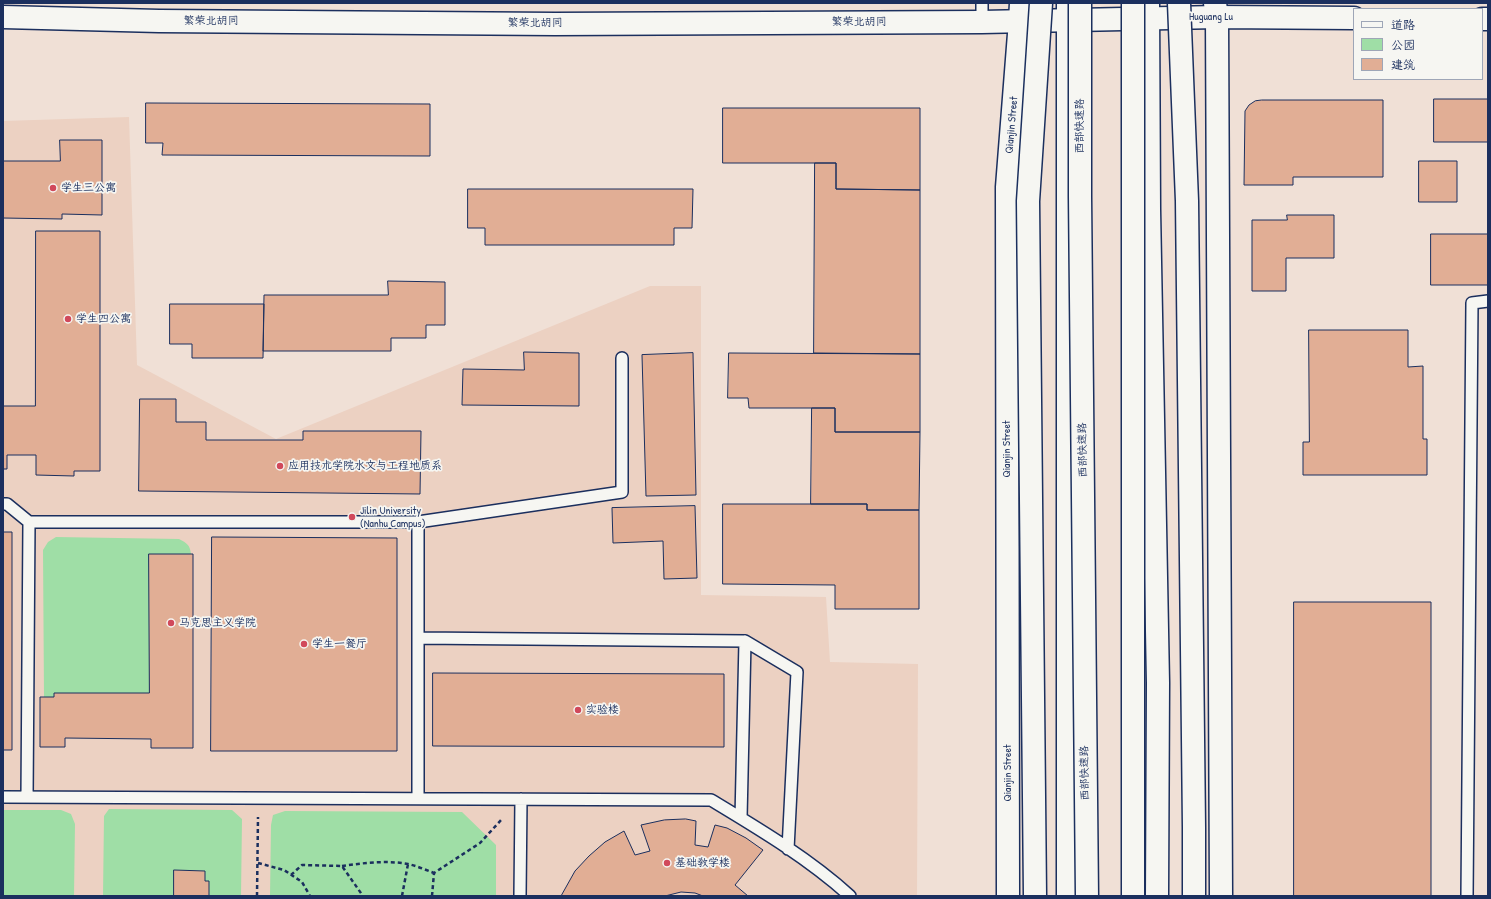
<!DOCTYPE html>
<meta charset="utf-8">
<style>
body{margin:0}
#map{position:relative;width:1491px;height:899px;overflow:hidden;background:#f0e0d6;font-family:"Patrick Hand","LXGW WenKai TC",sans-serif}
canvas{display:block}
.frame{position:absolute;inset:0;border:4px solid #1b2f5e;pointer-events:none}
.legend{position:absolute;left:1353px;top:8px;width:130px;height:72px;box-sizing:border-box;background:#f6f6f2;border:1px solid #9ea6b7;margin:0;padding:5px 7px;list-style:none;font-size:12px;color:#1b2f5e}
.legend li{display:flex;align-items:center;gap:8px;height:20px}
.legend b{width:20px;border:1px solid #9ea6b7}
</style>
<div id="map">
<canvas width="1491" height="899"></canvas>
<div class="frame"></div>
<ul class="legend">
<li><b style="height:5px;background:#f6f6f2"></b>道路</li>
<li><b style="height:11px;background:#9fdea6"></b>公园</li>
<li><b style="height:11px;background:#e1ae95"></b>建筑</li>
</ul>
</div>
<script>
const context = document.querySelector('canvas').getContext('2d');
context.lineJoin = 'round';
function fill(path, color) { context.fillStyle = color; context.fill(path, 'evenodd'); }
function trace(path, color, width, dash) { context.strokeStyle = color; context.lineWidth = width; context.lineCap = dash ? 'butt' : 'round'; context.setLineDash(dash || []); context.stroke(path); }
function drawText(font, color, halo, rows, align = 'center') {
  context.font = font + ' "Patrick Hand","LXGW WenKai TC",sans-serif'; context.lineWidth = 3.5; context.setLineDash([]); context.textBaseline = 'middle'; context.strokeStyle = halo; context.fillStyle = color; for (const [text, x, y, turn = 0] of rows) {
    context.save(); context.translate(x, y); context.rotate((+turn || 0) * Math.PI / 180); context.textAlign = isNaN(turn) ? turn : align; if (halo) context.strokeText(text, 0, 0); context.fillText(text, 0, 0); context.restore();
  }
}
const built = new Path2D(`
 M129 117 137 365 276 439 650 286H701V595L826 597 830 662 918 664 917 896H3V121Z`);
const green = new Path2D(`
 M56 537 179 539C187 543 190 545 191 554H149V693H54V697H44L43 550 48 542Z
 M109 809 232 810 242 819 241 896H209V882L205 881V871L175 870 174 896H103L104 816Z
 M3 810H61L71 814 75 824 74 896H3Z
 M285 811 462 812 496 845V896H270L271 825 273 815Z`);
const building = new Path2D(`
 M1434 99H1488V142H1434Z
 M1262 100H1383V177H1293V185H1244L1245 111 1249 105 1255 101Z
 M146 103 430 104V156L162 155 163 143H146Z
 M723 108H920V190L836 189V163H723Z
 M60 140H102V215L62 214V219L3 218V161H60Z
 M1419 161H1457V202H1419Z
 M815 163H836V189L920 190V354L814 353Z
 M468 189H693L692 228H674V245H485V228H468Z
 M1287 215H1334V258H1286V291H1252V220H1287Z
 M36 231H100V471H74V476L36 475V455H7V469H3V406H35Z
 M1431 234H1488V285H1431Z
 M388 281 445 282V325H426V338H391V351H263L264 295H388Z
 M170 304H264L263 358H192V344H170Z
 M1309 330H1408V367L1423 366V439H1427V475H1303V442H1309Z
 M524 352 579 353V406L462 405 463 369 524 370Z
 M693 353 696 495 646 496 642 355Z
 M729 353 920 354V432H835V408H749L748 398H728Z
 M140 399H176V422H206V440H303V431H421L420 494 139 491Z
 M812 408H835V432H920L919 510H867V504H811Z
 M723 504H867V510H919V609H835V585L723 584Z
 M695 506 697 578 664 579 663 541 613 543 612 508Z
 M3 532H12V750H3Z
 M212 537 397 538V751H211Z
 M149 554H193V748H151V739L65 738V747H40V697H54V693H149Z
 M1294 602H1431V896H1294Z
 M433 673 724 674V747L433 746Z
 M686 819 696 821 695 845 708 847 715 825 727 828 746 838 763 850 735 885 748 896H703L695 893 681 892 665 896H561L575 871 589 856 605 842 624 831 635 855 650 851 641 825 664 820Z
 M174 870 205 871V881H209V896H174Z`);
const path = new Path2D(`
 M258 863 284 870 302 882 310 896
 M342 866C364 863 386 860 408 864 417 866 426 870 434 873
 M291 875 302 865 342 866 363 896
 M257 896 258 817
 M402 896 408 864
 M432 896 434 873 480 843 502 819`);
const service = new Path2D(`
 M982 22V3
 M3 504H7L29 522
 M418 638 745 641 741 818
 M745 641 797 672 788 849
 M3 797 711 800C759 829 808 858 850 896
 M27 797 29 522H418
 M418 798V522L622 492V358
 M520 896 521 799
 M1467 896 1472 303 1488 301`);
const tertiary = new Path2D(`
 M3 17 159 21 555 24 982 22 1217 17 1354 18
 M1482 19H1488`);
const secondary = new Path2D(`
 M1215 3 1217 17 1221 896
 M1008 896 1007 187 1020 21 1021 3`);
const primary = new Path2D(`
 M1068 3V896
 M1148 3 1149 209 1158 683 1157 896`);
const trunkBridge = new Path2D(`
 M1080 3V196L1087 896
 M1133 3V896
 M1179 3 1187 201 1194 827V896
 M1035 896 1028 201 1041 3`);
const markers = [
 [53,188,4,"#d1495b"],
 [68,319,4,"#d1495b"],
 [280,466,4,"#d1495b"],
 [352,517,4,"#d1495b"],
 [171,623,4,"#d1495b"],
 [304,644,4,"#d1495b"],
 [578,710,4,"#d1495b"],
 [667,863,4,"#d1495b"]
];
const streetNames = [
 ["Huguang Lu",1211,17],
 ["繁荣北胡同",211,21],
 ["繁荣北胡同",859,22],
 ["繁荣北胡同",535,23],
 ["Qianjin Street",1012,125,-85],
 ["西部快速路",1080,126,-90],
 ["Qianjin Street",1007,449,-90],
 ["西部快速路",1083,450,-91],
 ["Qianjin Street",1008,773,-90],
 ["西部快速路",1085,773,-91]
];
const poiNames = [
 ["学生三公寓",61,188],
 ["学生四公寓",76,319],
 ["应用技术学院水文与工程地质系",288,466],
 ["Jilin University",360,511],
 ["(Nanhu Campus)",360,524],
 ["马克思主义学院",179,623],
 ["学生一餐厅",312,644],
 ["实验楼",586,710],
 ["基础教学楼",675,863]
];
fill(built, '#ecd1c2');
fill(green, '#9fdea6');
fill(building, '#e1ae95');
trace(building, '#1b2f5e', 1);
trace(service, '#1b2f5e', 14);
trace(tertiary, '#1b2f5e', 25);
trace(secondary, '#1b2f5e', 25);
trace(primary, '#1b2f5e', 25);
trace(path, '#1b2f5e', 2.5, [4, 3]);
trace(service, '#f6f6f2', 11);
trace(tertiary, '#f6f6f2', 22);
trace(secondary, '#f6f6f2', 22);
trace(primary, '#f6f6f2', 22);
trace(trunkBridge, '#1b2f5e', 25, []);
trace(trunkBridge, '#f6f6f2', 22);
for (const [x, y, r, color] of markers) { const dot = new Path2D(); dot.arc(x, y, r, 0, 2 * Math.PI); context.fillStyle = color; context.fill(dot); trace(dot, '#f6f6f2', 1.5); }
drawText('11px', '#1b2f5e', '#f6f6f2', streetNames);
drawText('11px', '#1b2f5e', '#f6f6f2', poiNames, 'left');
</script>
